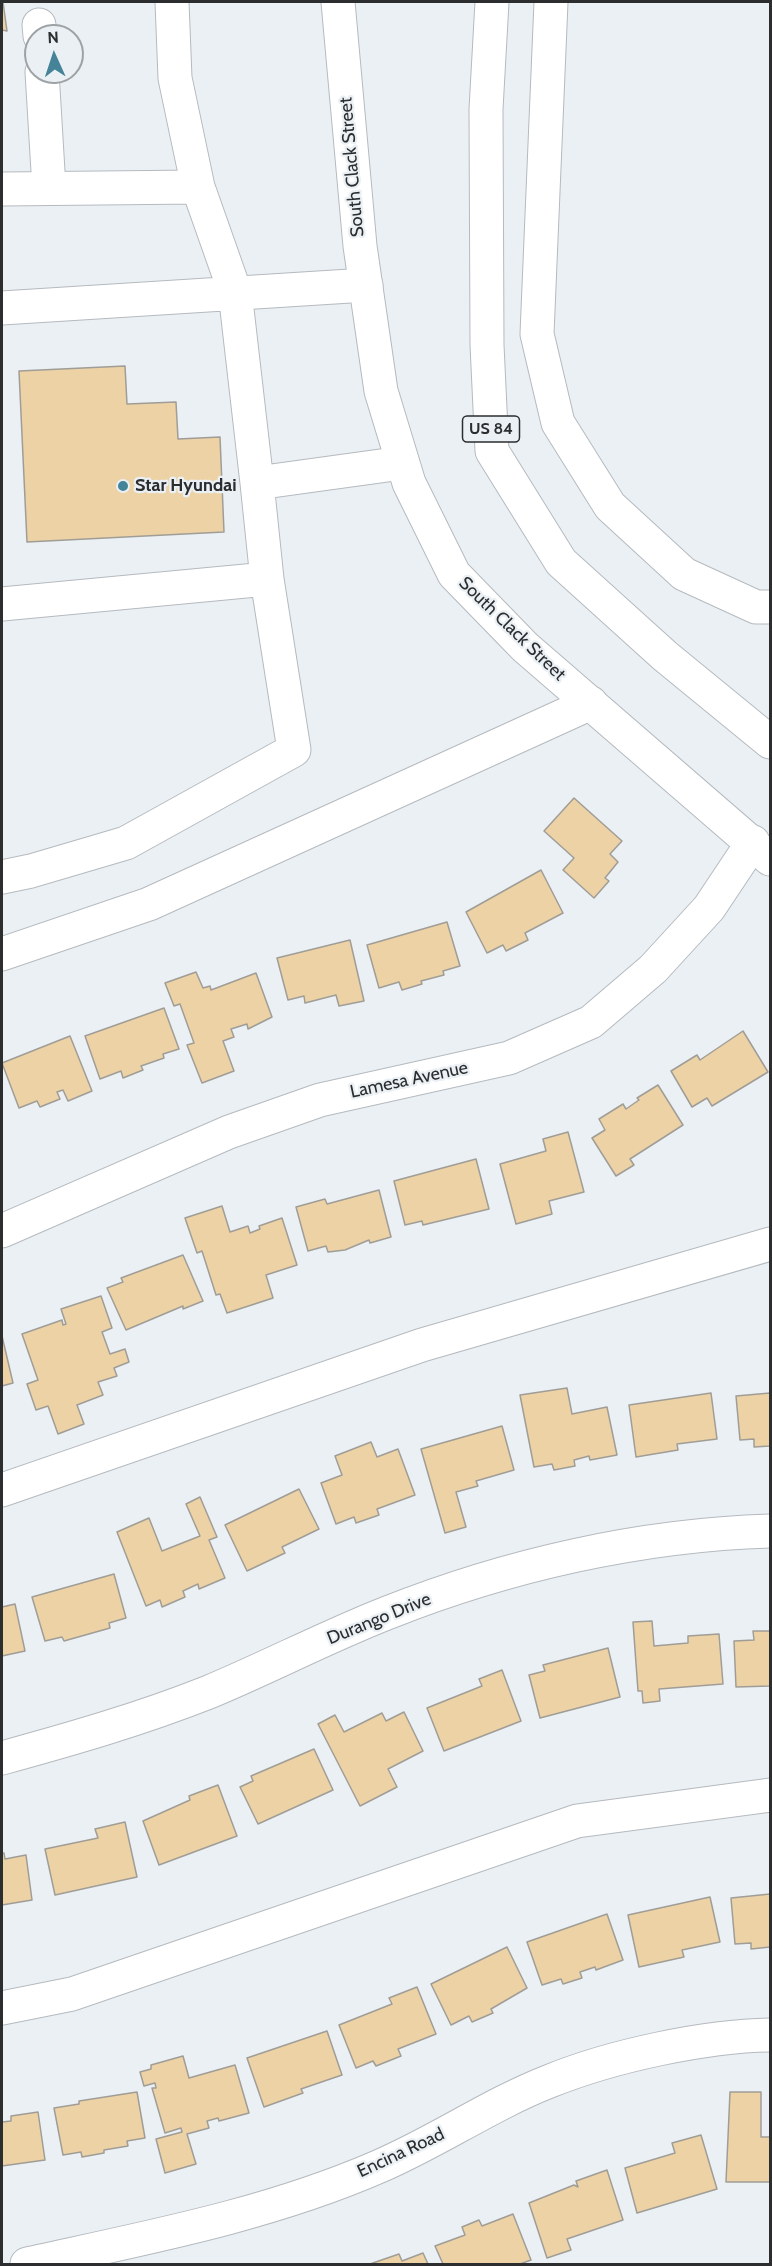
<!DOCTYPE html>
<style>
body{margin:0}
#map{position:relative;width:772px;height:2266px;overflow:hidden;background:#eaf0f4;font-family:Cabin,sans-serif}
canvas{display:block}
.frame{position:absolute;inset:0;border:3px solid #2b2d2f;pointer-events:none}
.north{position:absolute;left:24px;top:24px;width:60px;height:60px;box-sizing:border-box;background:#eaf0f4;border:2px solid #9ea2a5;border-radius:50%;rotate:357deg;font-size:16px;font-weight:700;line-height:24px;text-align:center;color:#2b2d2f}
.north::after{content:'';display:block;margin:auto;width:21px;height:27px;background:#448398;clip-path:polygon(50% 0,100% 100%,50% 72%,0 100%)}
</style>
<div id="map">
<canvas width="772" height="2266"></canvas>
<div class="frame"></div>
<div class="north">N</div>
</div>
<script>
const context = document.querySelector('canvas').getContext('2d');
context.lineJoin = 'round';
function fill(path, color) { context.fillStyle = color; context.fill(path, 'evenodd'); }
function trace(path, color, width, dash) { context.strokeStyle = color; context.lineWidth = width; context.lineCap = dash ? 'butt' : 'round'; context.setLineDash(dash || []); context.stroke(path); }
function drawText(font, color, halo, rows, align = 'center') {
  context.font = font + ' Cabin,sans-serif'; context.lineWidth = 4.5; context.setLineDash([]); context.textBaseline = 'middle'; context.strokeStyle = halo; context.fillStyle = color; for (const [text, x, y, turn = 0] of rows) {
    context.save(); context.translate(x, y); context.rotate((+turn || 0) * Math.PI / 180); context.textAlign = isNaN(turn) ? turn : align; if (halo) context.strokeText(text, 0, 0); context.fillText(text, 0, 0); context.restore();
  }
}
const building = new Path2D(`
 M2 2H3L7 31 2 30Z
 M125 366 127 404 176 402 178 439 220 437 224 532 27 542 19 371Z
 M574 798 622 841 610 854 618 862 605 878 609 881 594 898 563 870 574 858 544 831Z
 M541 870 563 913 525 933 528 940 506 951 503 945 487 953 466 912Z
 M447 922 460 966 443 971 444 975 421 981 422 984 402 990 399 982 379 988 367 945Z
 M350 940 364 1001 339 1006 336 995 305 1003 304 996 288 1000 277 958Z
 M196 972 203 988 210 986 211 990 256 973 272 1017 248 1029 247 1024 231 1029 234 1037 223 1041 234 1071 202 1083 187 1045 194 1043 180 1004 174 1006 165 983Z
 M164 1008 179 1049 163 1054 164 1058 141 1066 143 1070 123 1078 121 1071 100 1079 85 1036Z
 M743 1031 768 1072 712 1106 707 1098 692 1107 671 1071 697 1055 700 1060Z
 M70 1036 92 1091 68 1101 63 1090 57 1092 60 1099 40 1107 37 1101 19 1108 2 1063Z
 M658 1085 683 1125 630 1159 634 1165 616 1176 592 1138 605 1130 599 1119 623 1104 626 1109 639 1100 637 1098Z
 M568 1132 584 1192 549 1201 552 1214 516 1224 500 1164 546 1151 543 1139Z
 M476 1159 489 1209 423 1225 422 1221 405 1225 394 1181Z
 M379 1190 391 1237 370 1243 369 1240 345 1250 328 1252 326 1246 308 1251 296 1207 325 1199 327 1204Z
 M222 1206 230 1232 248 1226 250 1233 260 1229 259 1226 282 1218 297 1265 266 1275 273 1298 227 1313 220 1294 216 1295 202 1251 197 1253 185 1218Z
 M183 1255 203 1301 183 1309V1306L126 1330 107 1288 123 1282 121 1278Z
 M101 1296 112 1328 102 1332 110 1354 125 1349 129 1362 114 1368 117 1376 98 1382 103 1395 77 1405 84 1424 58 1434 48 1406 36 1410 27 1384 38 1380 22 1334 62 1320 63 1325 66 1324 61 1309Z
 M2 1336 13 1383 2 1386Z
 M567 1388 572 1414 607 1407 617 1455 590 1460 589 1456 574 1460 575 1466 554 1470 552 1464 534 1467 520 1395Z
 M711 1393 717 1439 677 1444 678 1450 636 1457 629 1405Z
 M770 1393V1446L754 1447V1439L740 1440 736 1396Z
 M502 1426 514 1470 476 1481 478 1486 456 1492 466 1527 445 1533 421 1449Z
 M371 1442 377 1457 398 1449 415 1495 377 1509 379 1515 356 1523 354 1517 336 1524 321 1483 342 1475 335 1456Z
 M299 1489 319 1529 282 1547 285 1553 247 1571 225 1525Z
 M200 1497 217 1537 209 1540 225 1578 199 1589 198 1584 183 1591 185 1597 162 1607 160 1600 146 1606 117 1532 149 1518 162 1551 200 1536 186 1504Z
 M114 1574 126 1618 109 1623 110 1628 64 1641 62 1637 45 1641 32 1597Z
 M15 1604 25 1651 2 1656V1607Z
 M652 1621 654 1646 688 1643V1636L719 1634 723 1684 659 1689 660 1701 643 1703 642 1691H638L633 1622Z
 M753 1631H770V1686L736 1687 734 1641 754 1640Z
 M608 1648 620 1697 540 1718 529 1675 545 1671 543 1665Z
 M502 1670 521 1721 444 1751 427 1708 482 1686 479 1679Z
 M404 1712 423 1751 388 1769 397 1787 360 1806 318 1724 335 1715 344 1732 382 1713 386 1721Z
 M314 1749 333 1790 258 1824 240 1787 253 1781 251 1776Z
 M218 1785 237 1836 159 1865 143 1821 190 1800 189 1796Z
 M125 1822 137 1877 55 1895 45 1849 98 1838 95 1829Z
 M2 1853H4L5 1859 26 1855 32 1900 2 1905Z
 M770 1894V1947L751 1949V1943L735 1944 731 1898Z
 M710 1897 720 1942 682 1950 684 1957 639 1967 628 1915Z
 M607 1914 623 1960 596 1970 595 1967 580 1972 582 1978 563 1984 561 1979 542 1985 527 1942Z
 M507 1947 527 1988 491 2009 493 2013 472 2022 469 2016 451 2025 431 1984Z
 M417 1987 436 2034 398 2049 401 2056 376 2066 373 2061 356 2068 339 2025 392 2004 389 1998Z
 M327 2031 342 2075 301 2089 303 2093 264 2107 247 2058Z
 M183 2056 189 2078 235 2065 249 2113 219 2121 218 2118 207 2121 209 2128 187 2134 196 2164 165 2173 156 2139 182 2132 181 2128 165 2133 152 2088H156L155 2083 144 2086 140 2072 151 2069V2065Z
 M137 2092 145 2138 127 2141 128 2146 104 2150V2153L82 2157 81 2152 63 2155 54 2108 79 2104V2101Z
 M730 2092H761V2137H770V2182H726Z
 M38 2112 45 2160 2 2166V2122L11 2121V2116Z
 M701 2135 717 2189 637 2213 625 2168 675 2153 672 2143Z
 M607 2170 623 2220 567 2239 571 2250 547 2258 529 2203 574 2185 578 2187 576 2181Z
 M513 2214 531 2260 520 2264H443L435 2246 465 2235 462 2227 479 2220 482 2226Z
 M423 2253 428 2264H370L399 2254 402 2261Z`);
const minor = new Path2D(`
 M172 2 175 78 198 187
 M39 25 40 36
 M42 72 49 188
 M2 189 198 187 235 292 257 483 402 463
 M2 308 366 285
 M2 604 267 579 257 483
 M2 877 31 871 126 843 294 750 267 579
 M2 954 149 904 591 703
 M2 1231 229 1132 320 1100 509 1058 591 1022 653 969 709 908 753 842
 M2 1490 422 1345 770 1244
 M2 1758C71 1739 141 1719 209 1692 269 1667 326 1637 387 1613 508 1565 640 1535 770 1531
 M2 2008 72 1994 577 1821 770 1795
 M27 2264C145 2238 268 2215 380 2166 438 2141 491 2104 550 2081 612 2056 704 2036 770 2035`);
const major = new Path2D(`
 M338 2 360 246 381 391 409 483 454 574 525 647 770 859`);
const highway = new Path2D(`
 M492 2 486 109 487 345 492 451 561 562 665 656 770 742
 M551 2 537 334 558 423 610 506 684 574 756 607H770`);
const markers = [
 [123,486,6,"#448398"]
];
const shields = [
 [491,429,57]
];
const shieldNames = [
 ["US 84",491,429]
];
const streetNames = [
 ["South Clack Street",352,167,-95],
 ["South Clack Street",512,629,44],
 ["Lamesa Avenue",409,1080,-12],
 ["Durango Drive",379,1619,-22],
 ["Encina Road",401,2153,-25]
];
const poiNames = [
 ["Star Hyundai",135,486]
];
fill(building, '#edd2a5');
trace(building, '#a09d97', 1.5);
trace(minor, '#b5babf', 35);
trace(major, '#b5babf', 35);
trace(highway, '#b5babf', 35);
trace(minor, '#fff', 33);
trace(major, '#fff', 33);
trace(highway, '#fff', 33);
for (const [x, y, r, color] of markers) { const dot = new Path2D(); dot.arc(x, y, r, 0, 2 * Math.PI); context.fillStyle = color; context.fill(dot); trace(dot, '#eaf0f4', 2); }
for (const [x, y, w] of shields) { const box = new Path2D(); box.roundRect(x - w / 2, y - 13, w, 26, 4.5); context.fillStyle = '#eaf0f4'; context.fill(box); trace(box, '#2b2d2f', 1.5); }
drawText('bold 16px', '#2b2d2f', null, shieldNames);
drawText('18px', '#2b2d2f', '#eaf0f4', streetNames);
drawText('bold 18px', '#2b2d2f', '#eaf0f4', poiNames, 'left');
</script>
